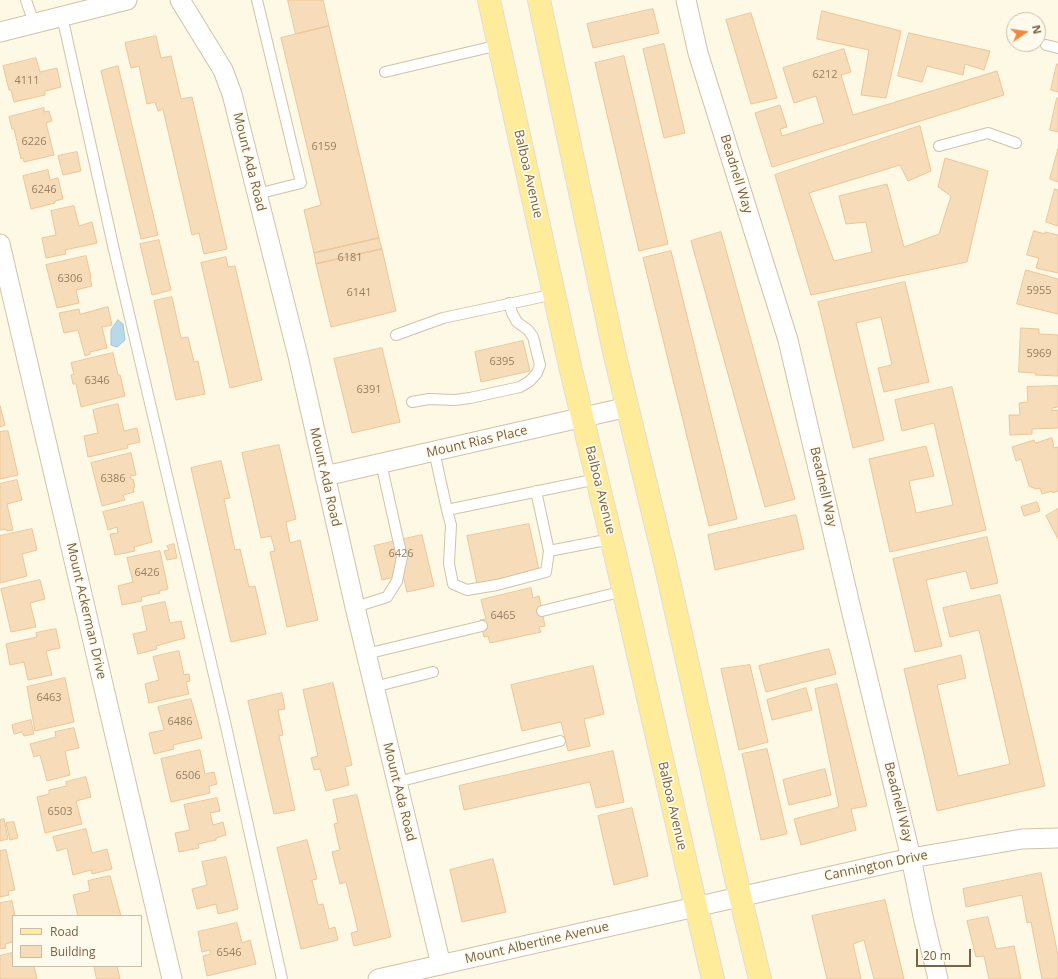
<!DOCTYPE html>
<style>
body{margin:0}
#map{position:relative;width:1058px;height:979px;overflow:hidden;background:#fef9e4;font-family:"Open Sans",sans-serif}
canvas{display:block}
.legend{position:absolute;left:12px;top:915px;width:130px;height:52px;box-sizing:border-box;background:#fffbec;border:1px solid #c9beaa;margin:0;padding:5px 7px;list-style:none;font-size:12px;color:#796247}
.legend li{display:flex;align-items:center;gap:8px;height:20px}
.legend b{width:20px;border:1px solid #c9beaa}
.north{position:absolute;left:1006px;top:12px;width:40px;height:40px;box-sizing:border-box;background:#fffbec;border:1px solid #c9beaa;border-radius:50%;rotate:77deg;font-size:11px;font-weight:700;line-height:16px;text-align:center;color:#796247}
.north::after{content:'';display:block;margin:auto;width:14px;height:18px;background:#f2883f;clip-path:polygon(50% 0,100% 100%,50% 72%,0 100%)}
.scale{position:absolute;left:916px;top:949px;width:55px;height:18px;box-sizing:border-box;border:2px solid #796247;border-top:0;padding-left:5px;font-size:12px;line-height:14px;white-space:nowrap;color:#796247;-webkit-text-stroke:3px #fffbec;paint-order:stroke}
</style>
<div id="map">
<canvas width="1058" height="979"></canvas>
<ul class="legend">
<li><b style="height:5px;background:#ffec9a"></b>Road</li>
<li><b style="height:11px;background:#f6dcb9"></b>Building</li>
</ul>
<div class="north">N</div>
<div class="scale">20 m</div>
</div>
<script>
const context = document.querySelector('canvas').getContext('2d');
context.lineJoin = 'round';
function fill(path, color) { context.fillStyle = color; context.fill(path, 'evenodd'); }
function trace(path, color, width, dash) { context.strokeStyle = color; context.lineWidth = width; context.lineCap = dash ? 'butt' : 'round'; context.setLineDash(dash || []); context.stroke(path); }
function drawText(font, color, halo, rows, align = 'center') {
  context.font = font + ' "Open Sans",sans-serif'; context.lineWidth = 3.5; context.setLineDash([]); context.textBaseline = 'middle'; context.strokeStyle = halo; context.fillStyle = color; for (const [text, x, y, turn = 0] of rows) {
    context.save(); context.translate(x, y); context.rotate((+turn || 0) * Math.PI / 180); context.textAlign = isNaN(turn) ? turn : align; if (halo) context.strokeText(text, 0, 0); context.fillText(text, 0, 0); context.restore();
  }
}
const water = new Path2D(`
 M118 320 123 324 125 340 117 347 111 345V330Z`);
const building = new Path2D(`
 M288 0H323L329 26 296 34Z
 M653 9 659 33 593 48 587 24Z
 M822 11 901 31 886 98 861 95 869 50 817 39Z
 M751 13 777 98 751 104 726 20Z
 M329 26 379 238 314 253 304 210 321 205 281 38Z
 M909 33 990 51 984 70 965 64 963 75 927 66 922 82 898 76Z
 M156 36 161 58 171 56 181 99 192 97 227 249 204 254 199 233 192 235 163 109 158 111 155 102 147 104 139 66 131 68 125 43Z
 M664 44 685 133 664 138 643 49Z
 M844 49 851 72 841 75 853 115 997 71 1004 95 772 167 755 113 780 105 787 127 780 129 782 136 824 123 816 96 794 103 783 68Z
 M624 56 668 244 639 251 595 63Z
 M36 58 40 72 57 68 61 87 45 91V95L14 102 11 90H9L3 66Z
 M1057 64H1058V92L1051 90Z
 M118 66 158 235 141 239 101 71Z
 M1057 98H1058V132L1050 130Z
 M44 108V112L49 111 52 121 46 123 54 155 24 162 23 158 21 159 14 129H12L9 117Z
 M920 126 931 171 908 181 900 165 809 193 834 261 872 252 866 222 846 224 839 196 887 184 904 247 939 234 951 196 938 187 945 158 988 171 967 262 811 295 775 175Z
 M1058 149V182L1050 179Z
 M77 152 81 171 63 175 58 156Z
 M48 170 50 180 58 178 63 199 55 201V203L31 209 23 176Z
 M1055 189 1058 190V226L1046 222Z
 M74 206 79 226 92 222 97 243 65 250 66 254 46 258 42 238 56 235 51 211Z
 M1034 231 1045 234V232L1058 235V273L1036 268 1039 258 1027 255Z
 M721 232 795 499 765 507 691 241Z
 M379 238 382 249 316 264 314 253Z
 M159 240 171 290 152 295 140 244Z
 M382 249 396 311 331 327 316 264Z
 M671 251 737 519 709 526 643 258Z
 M86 256 91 277H90L92 286 76 290 79 303 57 308 46 265Z
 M226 257 228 267 235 266 262 380 230 388 201 263Z
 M1026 270 1058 279V314L1017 304Z
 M905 282 929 382 884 392 878 368 892 365 881 317 856 323 884 440 853 448 818 302Z
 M172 297 181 338 188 337 194 362 198 361 205 394 176 400 154 301Z
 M108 307 112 325 102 327 107 348 90 352V354L85 356 78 330 64 333 59 313 79 309 80 314Z
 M1021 328 1039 329V334L1058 335V376L1035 375 1036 373 1019 372Z
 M523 341 530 371 481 382 475 352Z
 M382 348 400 422 352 433 334 359Z
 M113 353 118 375H120L125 396 81 407 76 384H73L71 375 74 374 71 363Z
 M1058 386V407L1052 408V411L1058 410V428L1032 429V434L1010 435 1009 415H1020L1019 403 1028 402 1027 387Z
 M952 387 986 530 890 552 869 459 926 446 934 476 909 481 916 513 953 505 934 423 902 431 895 400Z
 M118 404 124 431 137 428 140 442 127 445 128 448 88 457 84 436 98 433 93 410Z
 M0 406 5 425 0 427Z
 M8 431 18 475 0 479V432Z
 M1052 438 1054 448 1058 447V491L1053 493 1052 491 1042 494 1040 488 1036 489 1029 486 1021 459 1016 461 1012 447 1034 440 1035 443Z
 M279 445 296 519 286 522 290 543 300 540 318 620 287 627 270 552 275 551 271 536 261 538 242 453Z
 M131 453 136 475 130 476 131 479H133L135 487 133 488 134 492 123 495 125 500 102 506 91 463Z
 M221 461 230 498 224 499 235 550 240 549 249 587 255 586 266 634 231 642 191 468Z
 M17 480 22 500 7 504 13 530 7 531 6 529 0 530V484Z
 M143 502 152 542 134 547 135 551 115 555 110 534 118 533 117 527 108 530 103 512Z
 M1037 502 1040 511 1024 516 1021 507Z
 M1058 509V539L1046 516Z
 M796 515 804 549 715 570 708 535Z
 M529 524 539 570 477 584 467 536Z
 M32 529 37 550 22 554 27 576 0 583V536Z
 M422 535 434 586 407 592 403 575 382 580 374 546Z
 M987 537 998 583 971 589 966 571 926 580 942 646 915 652 893 559Z
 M174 544 177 558 167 560 164 551 169 550 167 546Z
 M160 551 168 589 159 591 160 593 141 597 142 601 122 605 118 586 133 582 127 558Z
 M40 580 45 599 30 603 36 627 11 632 1 589Z
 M531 588 533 598 539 596 545 626 539 627 541 632 490 643 488 636 484 637 480 620 486 619 481 600Z
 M1000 595 1045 786 937 811 904 669 961 655 966 678 937 685 958 776 1010 764 979 630 950 637 943 608Z
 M165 602 170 623 181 621 185 638 156 646 157 649 138 654 133 634 147 631 142 607Z
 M56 629 60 648 46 651 52 675 28 680 24 662 10 665 6 644 37 637 36 633Z
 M829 649 836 674 766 692 759 666Z
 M179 651 184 675 189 674 190 681 186 682 189 694 149 703 145 684 159 680 153 657Z
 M750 665 768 742 739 750 721 669Z
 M593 666 604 714 584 719 590 746 568 751 561 722 522 731 511 685Z
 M65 678 74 722 35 731 27 687Z
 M333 683 352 765 345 767 349 785 326 791 320 769 314 770 311 758 318 756 303 690Z
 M837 684 867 806 851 809 856 830 801 845 794 819 839 807 815 689Z
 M806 688 812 710 772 720 767 700Z
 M282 693 285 709 278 710 283 735 279 736 295 810 274 814 248 701Z
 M191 699 202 738 173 745 174 749 154 754 149 733 164 730 158 707Z
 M31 720 34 734 24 736 22 732 14 734 12 725Z
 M74 728 79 748 65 751 70 775 47 781 40 755 34 757 30 744 56 737 55 732Z
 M767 749 787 834 761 840 742 754Z
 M200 750 205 774 214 772 217 784 209 786 210 793 171 802 161 759Z
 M613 751 624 802 596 808 590 782 464 810 459 786Z
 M825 769 831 795 789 805 783 780Z
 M86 777 91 797 76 801 82 824 45 833 37 797 49 794V790L67 786 66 782Z
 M357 795 391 937 354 946 351 933 358 931 346 882 340 884 332 852 340 850 334 824 338 823 333 800Z
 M217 798 220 811 210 813 213 825 223 822 226 835 216 838V840L198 844 199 848 179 852 175 833 190 830 184 805Z
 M632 808 648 876 614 885 598 816Z
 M4 819 8 839 0 841V820Z
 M14 822 18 838 10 840 6 823Z
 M86 829 92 853 107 849 112 869 92 874 91 870 73 875 67 848 57 851 53 837Z
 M307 840 317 879 312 880 318 905 323 904 329 929 335 927 338 940 301 949 277 848Z
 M6 850 15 890 8 891 9 895 0 897V851Z
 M226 857 238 909 218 914 216 904 197 909 192 889 207 885 202 862Z
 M493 859 506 912 462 922 450 870Z
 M1041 873 1058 955V978L1054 979H1042L1031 922 1027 923 1022 895 966 907 963 889Z
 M110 876 121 916H78L73 895 90 891 88 881Z
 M885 900 904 979H874L864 940 853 944 861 979H827L812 916Z
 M12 901 15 916H13V942L5 944 6 948 0 949V903Z
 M988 917 996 949 1014 946 1021 979H989L984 956 976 957 967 921Z
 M237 923 242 943 250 940 256 964 207 976 203 956 211 954 210 950 202 952 198 932Z
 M12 953 13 966H34L37 979H0V956Z
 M94 966H117L120 979H97Z`);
const lane = new Path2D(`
 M26 0 34 23
 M257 0 301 183 257 194
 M62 16 114 250 225 722 282 979
 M1046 45 1058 48
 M385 72 499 45
 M939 146 988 133 1016 143
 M396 335 443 318 555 294
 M412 402 429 399 455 400 470 398 520 387 530 381 537 373 540 365 533 337 528 330 517 322 512 313 509 303
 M434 451 447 510 597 479
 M536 491 549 551 611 539
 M447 510 451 525 449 564 453 584 467 590 497 585 546 572 549 551
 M355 607 387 597 397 581 402 557 381 463
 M542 611 624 591
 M366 654 482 626
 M374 687 433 672
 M397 782 560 741`);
const street = new Path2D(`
 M180 0 223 70 232 94 298 356 355 607 441 965
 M686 0 698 53 788 340 851 609 911 858 924 921 938 979
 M0 32 127 0
 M0 244 172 979
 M325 476 628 407
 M378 979 911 858 1022 839 1058 838`);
const primary = new Path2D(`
 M489 0 570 366 616 558 687 868 713 979
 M539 0 615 356 665 563 740 896 760 979`);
const numberNames = [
 ["6212",825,75],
 ["4111",27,81],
 ["6226",34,142],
 ["6159",324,147],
 ["6246",44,190],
 ["6181",350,258],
 ["6306",70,279],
 ["5955",1039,291],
 ["6141",359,293],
 ["5969",1039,354],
 ["6395",502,362],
 ["6346",97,381],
 ["6391",369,390],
 ["6386",113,479],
 ["6426",401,554],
 ["6426",147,573],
 ["6465",503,616],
 ["6463",49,698],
 ["6486",180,722],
 ["6506",188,776],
 ["6503",60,812],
 ["6546",229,953]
];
const streetNames = [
 ["Mount Ada Road",249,162,76],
 ["Balboa Avenue",528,174,77],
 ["Beadnell Way",736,174,73],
 ["Mount Rias Place",477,442,-13],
 ["Mount Ada Road",325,477,77],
 ["Beadnell Way",823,487,77],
 ["Balboa Avenue",600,490,76],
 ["Mount Ackerman Drive",86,611,77],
 ["Mount Ada Road",399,792,76],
 ["Beadnell Way",898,802,76],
 ["Balboa Avenue",672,806,77],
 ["Cannington Drive",876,866,-12],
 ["Mount Albertine Avenue",537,943,-13]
];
fill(water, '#b7d9ea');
trace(water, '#9cc7dc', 1);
fill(building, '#f6dcb9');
trace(building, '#eac698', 1);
trace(lane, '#d1c2a9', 12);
trace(street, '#d1c2a9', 21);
trace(primary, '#e2dcd7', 24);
trace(lane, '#fff', 10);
trace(street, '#fff', 19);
trace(primary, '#ffec9a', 22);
drawText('11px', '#988064', null, numberNames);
drawText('13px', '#796247', '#fffbec', streetNames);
</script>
